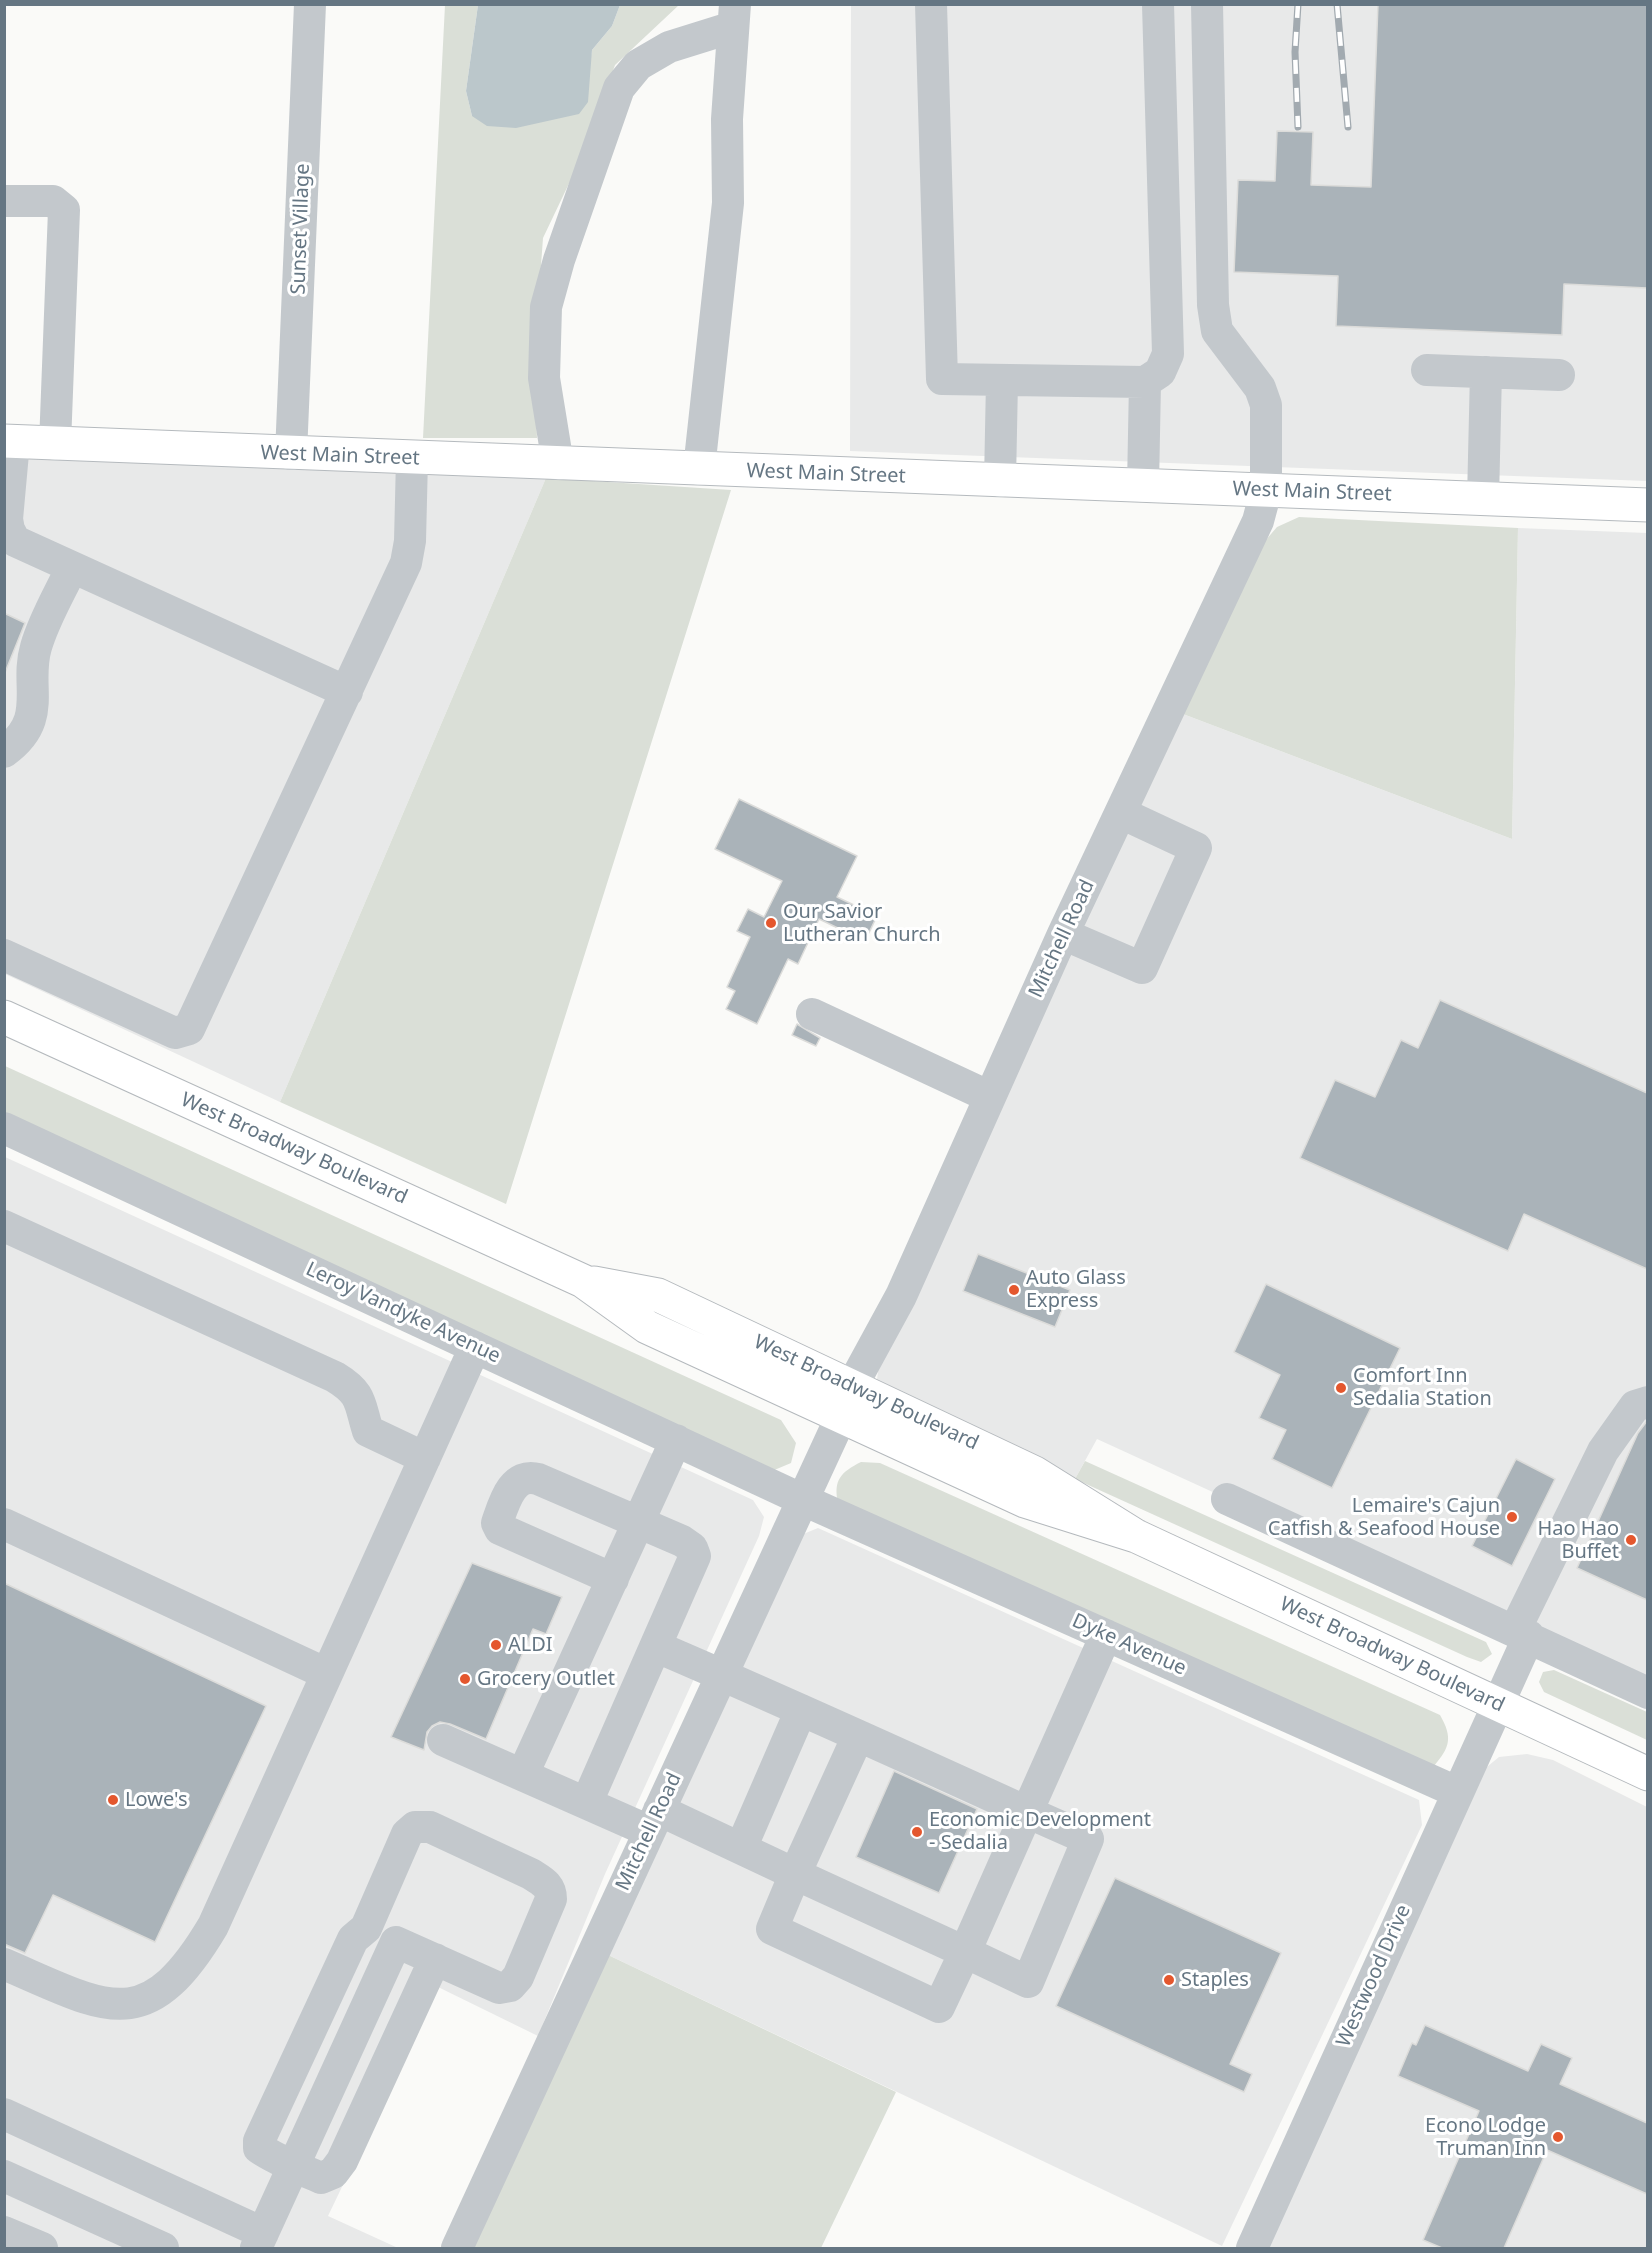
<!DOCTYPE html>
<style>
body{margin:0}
#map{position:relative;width:1652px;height:2253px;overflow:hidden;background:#fafaf8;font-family:"Noto Sans",sans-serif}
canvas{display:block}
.frame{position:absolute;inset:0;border:6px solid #657683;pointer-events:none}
</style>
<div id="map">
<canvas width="1652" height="2253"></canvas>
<div class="frame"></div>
</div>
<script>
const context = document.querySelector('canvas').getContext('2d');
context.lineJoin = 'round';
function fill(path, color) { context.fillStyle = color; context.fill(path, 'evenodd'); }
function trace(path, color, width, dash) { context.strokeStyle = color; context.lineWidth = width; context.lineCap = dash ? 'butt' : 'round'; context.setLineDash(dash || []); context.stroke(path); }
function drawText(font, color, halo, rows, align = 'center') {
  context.font = font + ' "Noto Sans",sans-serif'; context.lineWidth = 6; context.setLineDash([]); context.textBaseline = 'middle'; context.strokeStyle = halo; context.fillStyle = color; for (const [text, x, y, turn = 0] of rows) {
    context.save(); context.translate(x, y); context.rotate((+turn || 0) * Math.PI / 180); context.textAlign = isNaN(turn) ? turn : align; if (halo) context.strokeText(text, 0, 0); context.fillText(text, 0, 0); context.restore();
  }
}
const built = new Path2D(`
 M851 5H1647V481L850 451Z
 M5 458 546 478 280 1102 5 974Z
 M1518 528 1647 533V1691L1097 1439 1075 1479 877 1380 879 1362 1183 714 1512 839Z
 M5 1157 753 1500 764 1517 759 1536 605 1874 538 2036 438 1987 328 2216 398 2248H5Z
 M818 1528 1419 1800 1422 1825 1222 2246 606 1954 796 1537Z
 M1527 1754 1553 1760 1647 1807V2248H1261L1482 1771 1499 1757Z`);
const green = new Path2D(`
 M445 5H478L466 91 472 116 588 73 592 50 612 26 620 5H679L615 65 584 152 543 238 534 361 537 438H423Z
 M546 478 731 490 506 1204 280 1102Z
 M1299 517 1518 528 1512 839 1183 714 1265 541 1277 527Z
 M5 1066 781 1420 796 1443 791 1463 772 1471 5 1125Z
 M1085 1461 1486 1642 1492 1654 1481 1662 1467 1657 1075 1479Z
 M861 1462 880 1463 1440 1715C1453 1738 1450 1747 1434 1766L838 1503C833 1480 841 1472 861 1462Z
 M1554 1670 1647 1712V1740L1544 1692 1539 1682 1543 1672Z
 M606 1954 896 2092 821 2248H471Z`);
const water = new Path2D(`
 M478 5H620L612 26 592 50 588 102 579 114 516 128 487 126 472 116 466 91Z`);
const building = new Path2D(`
 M1378 4H1647V288L1564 284 1562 335 1336 326 1338 276 1234 272 1238 180 1275 181 1277 131 1313 132 1311 185 1371 187Z
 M4 613 25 623 4 675Z
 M739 799 857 856 837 897 877 916 865 941 819 919 798 964 788 959 757 1024 726 1009 735 991 727 987 750 937 737 931 748 909 764 917 782 881 715 849Z
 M1440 1000 1647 1093V1269L1524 1214 1508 1251 1300 1158 1335 1080 1375 1097 1401 1040 1418 1048Z
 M797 1024 820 1038 816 1046 792 1035Z
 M978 1254 1070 1290 1055 1327 963 1291Z
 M1266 1284 1400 1348 1332 1488 1272 1459 1286 1430 1259 1418 1280 1375 1234 1352Z
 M1647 1421V1600L1577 1568 1638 1433Z
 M1516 1459 1555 1479 1512 1566 1472 1546Z
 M472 1563 562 1597 546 1634 533 1629 486 1739 450 1724 440 1722 432 1726 427 1732 424 1750 391 1737Z
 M4 1583 266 1706 155 1942 53 1895 25 1953 4 1944Z
 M894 1771 977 1809 939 1893 856 1857Z
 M1115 1878 1281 1953 1230 2064 1252 2074 1244 2092 1056 2006Z
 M1425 2025 1528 2071 1541 2044 1572 2058 1560 2084 1647 2123V2194L1547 2150 1504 2248H1442L1423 2240 1479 2111 1398 2076 1412 2043 1416 2045Z`);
const minor = new Path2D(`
 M931 4 942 379 1145 382
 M4 201H53L64 210 55 444
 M1427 370 1559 375
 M14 442 7 519 9 530 15 541 347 692
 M291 454 310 4
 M558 464 544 378 546 307 559 260 619 88 638 65 669 47 733 27
 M699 469 728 203 727 119 735 4
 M1000 481 1002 381
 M1143 486 1145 382 1160 372 1168 354 1158 4
 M1483 499 1486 372
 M4 752C50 719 24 687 36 647 44 619 60 593 72 567
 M1063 934 1142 968 1196 848 1121 813
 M4 955 175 1033 189 1029 406 563 410 541 412 459
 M812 1014 990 1097
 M4 1128 801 1499 1457 1792
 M4 1226 335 1377C363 1394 359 1403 368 1431L425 1458
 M852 1386 901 1296 1063 934 1258 521 1266 491V405L1260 388 1217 331 1213 305 1207 4
 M1227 1499 1648 1693
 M4 1524 327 1674
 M1515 1630 1603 1451 1635 1406 1648 1402
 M657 1647C781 1700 904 1756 1027 1812L965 1952 795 1874 858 1736
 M443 1740 649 1831
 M523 1774 676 1440
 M587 1802 695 1556 692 1548 682 1541 538 1479C512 1472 504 1503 497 1523L500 1529 613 1579
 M659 1810 795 1874 772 1929 939 2007 965 1952 1028 1982 1088 1839 1027 1812 1106 1635
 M741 1848 801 1710
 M4 1964C106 2008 146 2039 213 1926L475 1347
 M4 2114 263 2233
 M4 2176 163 2248
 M4 2232 42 2248
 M256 2248 396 1942 499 1988 510 1986 518 1977 551 1899C551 1885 542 1881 531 1874L430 1827H415L407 1834 366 1928 353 1939 259 2141V2148C278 2161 300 2169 321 2178L333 2173 342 2161 435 1959
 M457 2248 842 1415
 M1252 2248 1529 1636`);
const major = new Path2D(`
 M4 441 1648 505`);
const highway = new Path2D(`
 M4 1017 583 1281 647 1327 1025 1501 1136 1536
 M594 1283 658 1295 1035 1473 1136 1536 1648 1774`);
const rail = new Path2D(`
 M1298 4 1295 52 1298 127
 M1337 4 1348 127`);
const markers = [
 [771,923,6,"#e4572e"],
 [1014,1290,6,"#e4572e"],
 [1341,1388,6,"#e4572e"],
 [1512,1517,6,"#e4572e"],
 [1631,1540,6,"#e4572e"],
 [496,1645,6,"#e4572e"],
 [465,1679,6,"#e4572e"],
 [113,1800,6,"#e4572e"],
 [917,1832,6,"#e4572e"],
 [1169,1980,6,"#e4572e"],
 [1558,2137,6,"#e4572e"]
];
const streetNames = [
 ["Sunset Village",301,229,-88],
 ["West Main Street",340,456,2],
 ["West Main Street",826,474,2],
 ["West Main Street",1312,492,2],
 ["Mitchell Road",1062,939,-65],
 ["West Broadway Boulevard",294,1149,24],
 ["Leroy Vandyke Avenue",403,1313,25],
 ["West Broadway Boulevard",866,1393,25],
 ["Dyke Avenue",1129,1645,24],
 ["West Broadway Boulevard",1392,1655,25],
 ["Mitchell Road",649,1832,-65],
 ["Westwood Drive",1374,1976,-66]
];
const poiNames = [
 ["Our Savior",783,912],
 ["Lutheran Church",783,935],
 ["Auto Glass",1026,1278],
 ["Express",1026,1301],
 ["Comfort Inn",1353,1376],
 ["Sedalia Station",1353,1399],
 ["Lemaire's Cajun",1500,1506,"right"],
 ["Catfish & Seafood House",1500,1529,"right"],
 ["Hao Hao",1619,1529,"right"],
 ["Buffet",1619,1552,"right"],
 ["ALDI",508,1645],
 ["Grocery Outlet",477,1679],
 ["Lowe's",125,1800],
 ["Economic Development",929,1820],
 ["- Sedalia",929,1843],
 ["Staples",1181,1980],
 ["Econo Lodge",1546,2126,"right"],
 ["Truman Inn",1546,2149,"right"]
];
fill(built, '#e8e9e9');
fill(green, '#dadfd7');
fill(water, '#bbc7cb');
fill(building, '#aab3b9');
trace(building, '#dcdcda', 1.5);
trace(major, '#b5babe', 35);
trace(highway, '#b4b9bd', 35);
trace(minor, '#c3c8cc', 32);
trace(major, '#fff', 33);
trace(highway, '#fff', 33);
trace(rail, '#a2aab0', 7);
trace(rail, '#fff', 4.5, [14]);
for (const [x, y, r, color] of markers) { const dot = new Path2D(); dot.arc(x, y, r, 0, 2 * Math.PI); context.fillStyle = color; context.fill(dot); trace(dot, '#fff', 2); }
drawText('20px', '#657683', '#fff', streetNames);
drawText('20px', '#657683', '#fff', poiNames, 'left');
</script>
